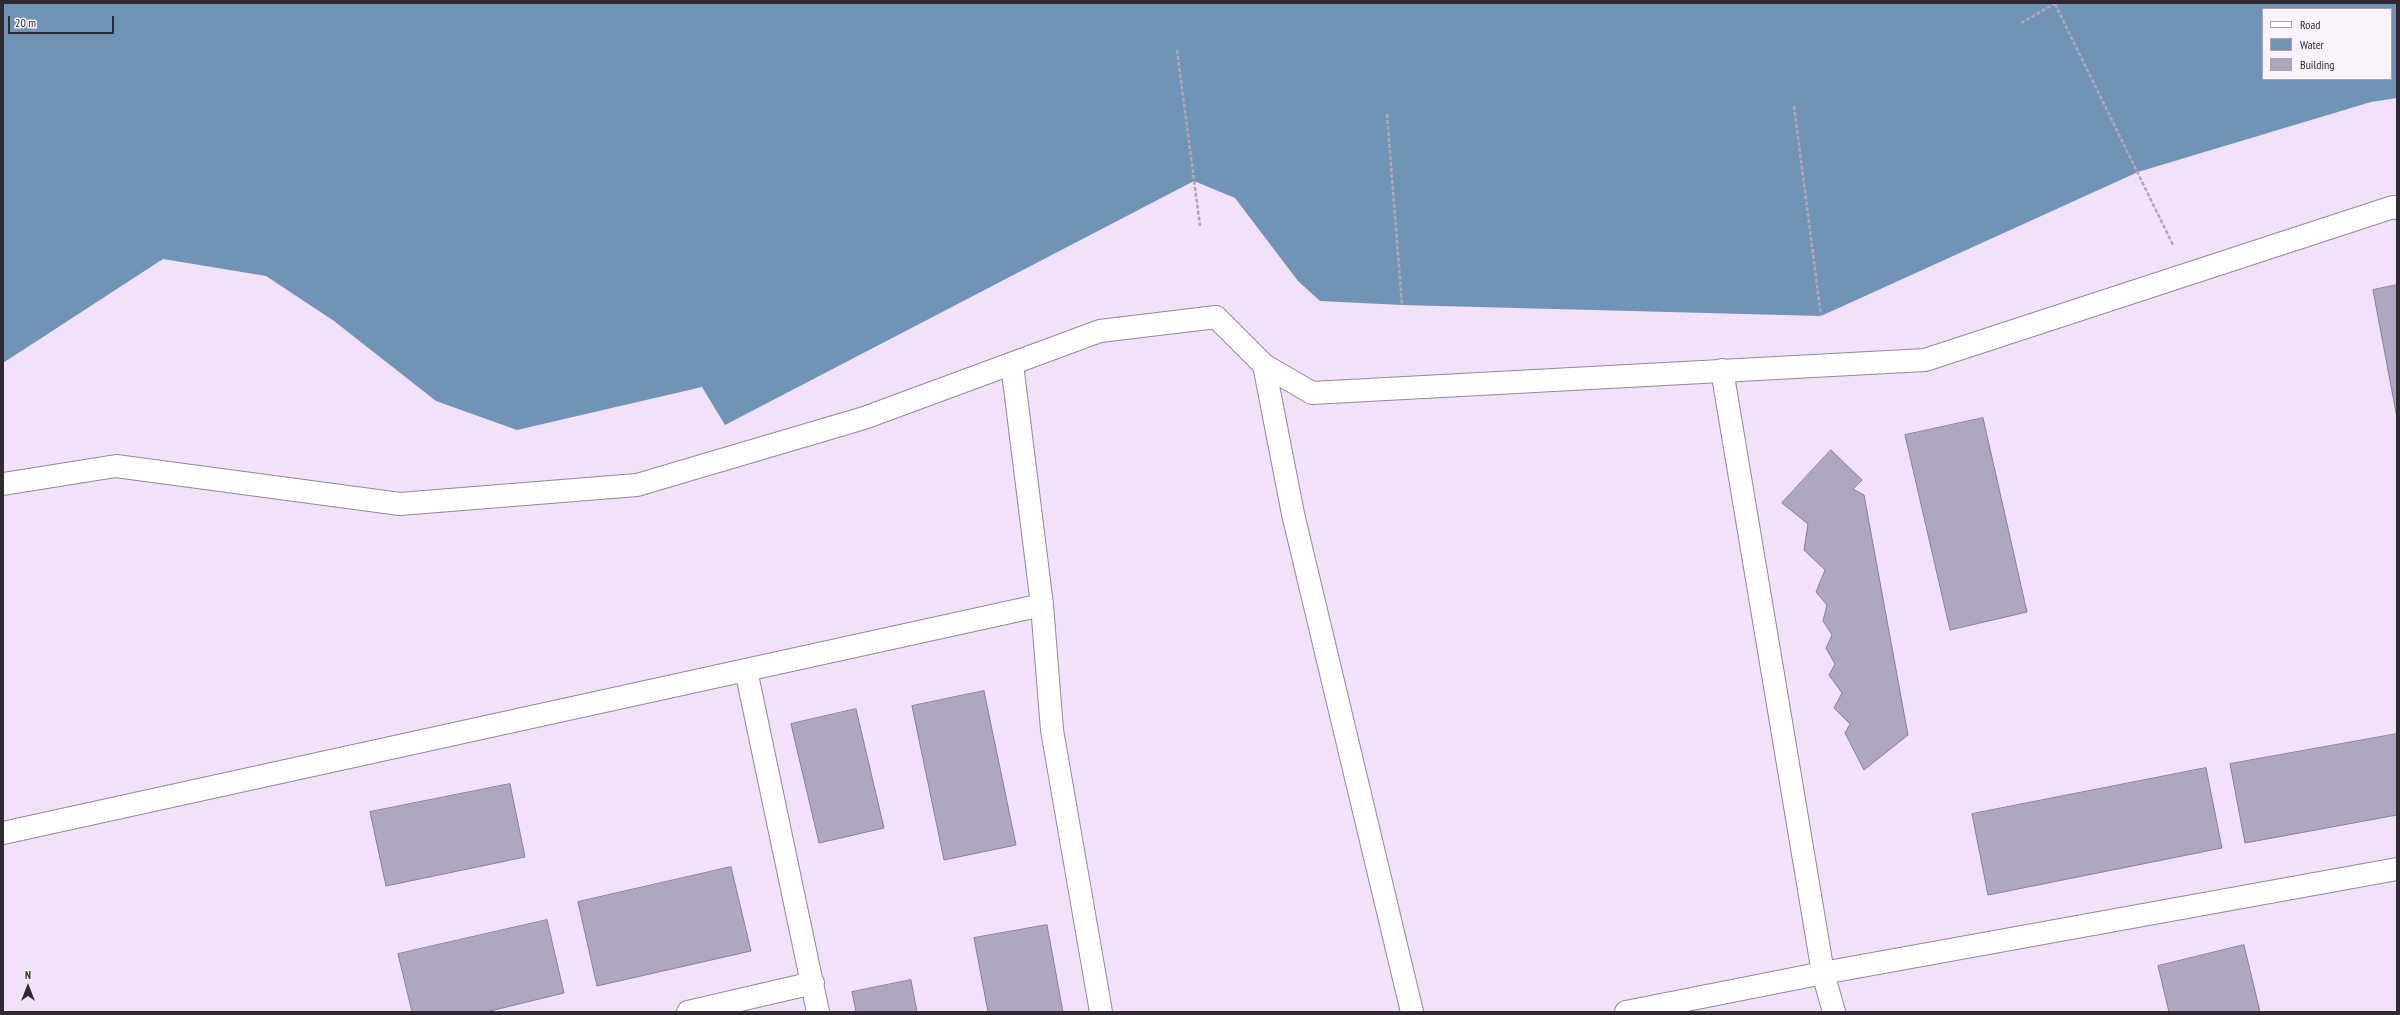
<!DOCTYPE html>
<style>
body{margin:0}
#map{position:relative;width:2400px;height:1015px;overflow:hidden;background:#f3e1f9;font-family:"PT Sans Narrow",sans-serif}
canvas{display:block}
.frame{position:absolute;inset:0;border:4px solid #302932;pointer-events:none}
.legend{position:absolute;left:2262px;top:8px;width:130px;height:72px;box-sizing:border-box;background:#faf3fc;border:1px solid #a9a2ab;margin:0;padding:5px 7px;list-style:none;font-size:12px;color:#302932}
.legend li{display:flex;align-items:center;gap:8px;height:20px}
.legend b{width:20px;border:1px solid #a9a2ab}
.north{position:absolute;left:8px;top:967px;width:40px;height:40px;-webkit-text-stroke:3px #faf3fc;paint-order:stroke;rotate:0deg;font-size:11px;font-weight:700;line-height:16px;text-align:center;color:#302932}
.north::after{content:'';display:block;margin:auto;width:14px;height:18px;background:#302932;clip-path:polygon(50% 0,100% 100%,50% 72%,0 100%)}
.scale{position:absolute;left:8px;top:16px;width:106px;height:18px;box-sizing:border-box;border:2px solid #302932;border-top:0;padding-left:5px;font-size:12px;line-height:14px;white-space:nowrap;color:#302932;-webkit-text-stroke:3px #faf3fc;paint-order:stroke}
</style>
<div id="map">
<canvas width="2400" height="1015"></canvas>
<div class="frame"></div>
<ul class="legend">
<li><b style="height:5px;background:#fff"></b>Road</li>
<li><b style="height:11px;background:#6f94b5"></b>Water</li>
<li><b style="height:11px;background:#afa6bf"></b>Building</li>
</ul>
<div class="north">N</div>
<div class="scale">20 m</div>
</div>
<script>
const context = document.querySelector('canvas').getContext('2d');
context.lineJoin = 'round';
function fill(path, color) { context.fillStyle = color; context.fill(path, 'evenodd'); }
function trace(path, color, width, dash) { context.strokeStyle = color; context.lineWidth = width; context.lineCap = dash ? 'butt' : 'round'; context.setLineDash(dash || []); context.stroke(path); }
const water = new Path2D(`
 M3 3H2397V98L2371 102 2138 172 1821 316 1402 305 1320 301 1298 281 1235 198 1194 181 725 425 702 387 517 430 436 401 334 321 266 276 163 259 3 363ZM2263 9H2391V79H2263Z`);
const building = new Path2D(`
 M2397 285V418L2373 290Z
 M1983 418 2027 612 1950 630 1905 435Z
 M1831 450 1862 480 1853 489 1864 495 1908 735 1864 770 1845 733 1850 724 1834 708 1842 693 1829 675 1835 664 1826 648 1832 635 1823 621 1827 605 1816 592 1825 570 1804 550 1808 524 1782 503Z
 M984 691 1016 845 944 860 912 706Z
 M856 709 884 828 819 843 791 724Z
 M2397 734V815L2245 843 2230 764Z
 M2206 768 2222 848 1988 895 1972 814Z
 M510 784 525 857 386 886 370 812Z
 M731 867 751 951 597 986 578 902Z
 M547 920 564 993 486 1012H412L398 954Z
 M1047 925 1063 1012H988L974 938Z
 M2244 945 2260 1012H2169L2158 966Z
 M911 980 917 1012H856L852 992Z`);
const path = new Path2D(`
 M2055 4 2173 245
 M2021 23 2056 3
 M1177 50 1200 226
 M1794 106 1821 316
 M1387 114 1402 305`);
const minor = new Path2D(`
 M1012 364 1042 605 1052 730 1101 1012
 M1264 365 1293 514 1412 1012
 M1722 370 1823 973 1834 1012
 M746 670 818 1012
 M3 833 1042 605
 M688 1012 813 983
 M1626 1012 1823 973 2397 869`);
const tertiary = new Path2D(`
 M3 484 116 466 400 504 637 485 864 418 1100 331 1216 317 1264 365 1312 393 1925 360 2393 207 2397 208`);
fill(water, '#6f94b5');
fill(building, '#afa6bf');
trace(building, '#888098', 1);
trace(minor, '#96869c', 24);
trace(tertiary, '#96869c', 24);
trace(path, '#b3a5b8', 2.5, [4, 2]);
trace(minor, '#fff', 22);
trace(tertiary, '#fff', 22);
</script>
